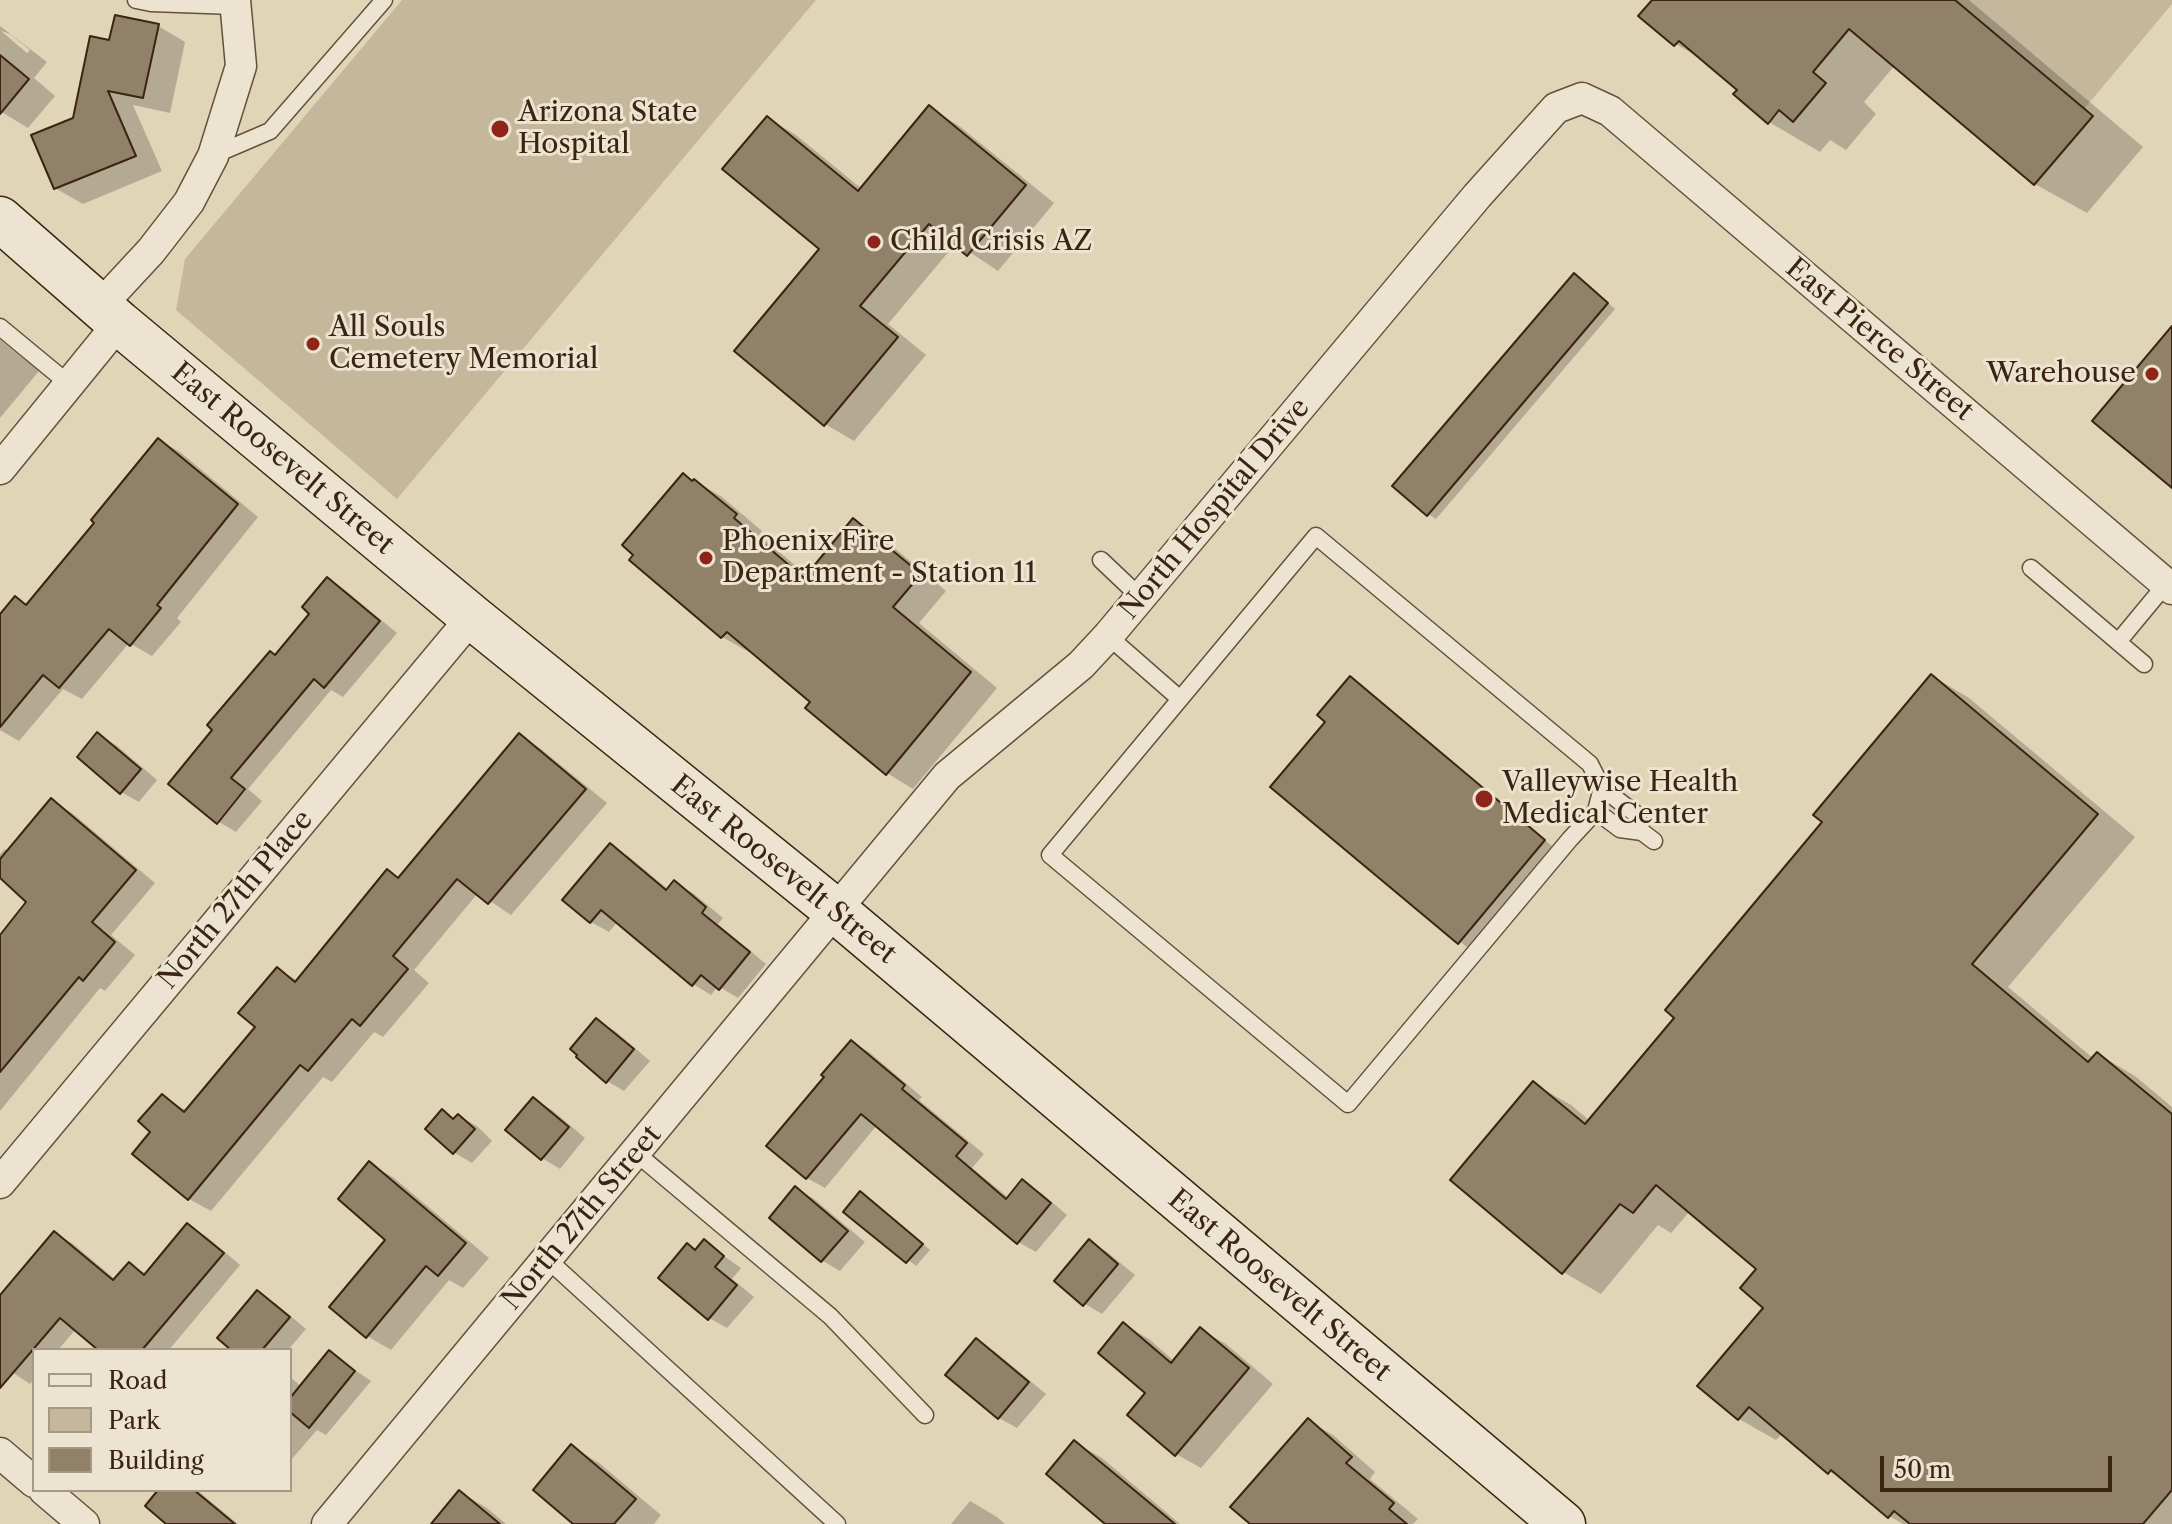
<!DOCTYPE html>
<style>
body{margin:0}
#map{position:relative;width:2172px;height:1524px;overflow:hidden;background:#e1d5b8;font-family:"Libre Caslon Text",serif}
canvas{display:block}
.legend{position:absolute;left:32px;top:1348px;width:260px;height:144px;box-sizing:border-box;background:#ece4d1;border:2px solid #a59885;margin:0;padding:10px 14px;list-style:none;font-size:24px;color:#3b2512}
.legend li{display:flex;align-items:center;gap:16px;height:40px}
.legend b{width:40px;border:2px solid #a59885}
.scale{position:absolute;left:1880px;top:1456px;width:232px;height:36px;box-sizing:border-box;border:4px solid #3b2512;border-top:0;padding-left:10px;font-size:24px;line-height:28px;white-space:nowrap;color:#3b2512;-webkit-text-stroke:6px #ece4d1;paint-order:stroke}
</style>
<div id="map">
<canvas width="2172" height="1524"></canvas>
<ul class="legend">
<li><b style="height:10px;background:#ece4d1"></b>Road</li>
<li><b style="height:22px;background:#c5b79c"></b>Park</li>
<li><b style="height:22px;background:#918168"></b>Building</li>
</ul>
<div class="scale">50 m</div>
</div>
<script>
const context = document.querySelector('canvas').getContext('2d');
context.lineJoin = 'round';
function fill(path, color) { context.fillStyle = color; context.fill(path, 'evenodd'); }
function trace(path, color, width, dash) { context.strokeStyle = color; context.lineWidth = width; context.lineCap = dash ? 'butt' : 'round'; context.setLineDash(dash || []); context.stroke(path); }
function drawText(font, color, halo, rows, align = 'center') {
  context.font = font + ' "Libre Caslon Text",serif'; context.lineWidth = 6; context.setLineDash([]); context.textBaseline = 'middle'; context.strokeStyle = halo; context.fillStyle = color; for (const [text, x, y, turn = 0] of rows) {
    context.save(); context.translate(x, y); context.rotate((+turn || 0) * Math.PI / 180); context.textAlign = isNaN(turn) ? turn : align; if (halo) context.strokeText(text, 0, 0); context.fillText(text, 0, 0); context.restore();
  }
}
const green = new Path2D(`
 M402 0H816L397 499 176 310 185 259Z
 M1955 0H2172V4L2084 109Z`);
const shadow = new Path2D(`
 M1653 0H1969L2143 147 2087 213 2035 184 1895 65 1864 102 1876 114 1846 150 1830 140 1820 152 1769 122 1740 89 1708 63 1676 44Z
 M0 26 47 62 34 78 55 96 28 128 0 111ZM1 31 10 34 30 50 27 53Z
 M158 26 185 42 170 113 133 105 162 171 83 204 55 188 75 119 110 43Z
 M929 108 958 125 1054 203 998 271 956 243 888 324 926 355 854 441 825 424 822 249 767 118 796 135 862 189Z
 M1582 280 1615 309 1436 519 1428 514Z
 M0 340 39 371 0 418Z
 M159 440 180 452 258 517 177 618 181 622 152 656 129 643 82 699 63 689 19 741 0 730V617L16 598 28 605 97 523Z
 M695 481 722 497 762 531 759 535 808 576 854 521 880 536 946 591 919 623 997 688 913 789 887 773 813 701 751 650 749 652 722 637 632 560Z
 M328 579 345 590 397 633 343 697 331 690 248 789 262 801 236 832 219 822 171 784 312 614Z
 M1932 676 1969 698 2135 837 2008 987 2094 1059 2098 1054 2135 1076 2172 1107V1524H1903L1889 1516 1853 1485 1830 1472 1783 1433 1776 1440 1739 1419 1766 1308 1759 1268 1690 1211 1671 1233 1658 1225 1601 1294 1563 1272 1534 1084 1571 1105 1590 1121 1677 1018Z
 M1351 678 1552 846 1468 948 1273 787 1328 722Z
 M98 735 116 745 157 780 139 802 121 792Z
 M519 736 541 749 607 803 511 915 478 893 414 970 429 983 383 1037 374 1032 332 1082 323 1077 211 1211 189 1199 153 1131 162 1096 187 1111 258 1027 277 969 298 981 388 872 400 879Z
 M51 801 72 813 155 883 111 935 135 955 105 991 100 988 0 1111V938L29 902 0 876V854L5 849 9 851Z
 M610 846 628 856 669 890 675 883 693 893 723 918 718 924 766 964 738 998 718 986 711 995 693 984 618 921 609 932 591 922 565 899Z
 M597 1021 615 1031 650 1061 624 1091 607 1081 580 1055Z
 M851 1042 869 1052 922 1097 919 1100 984 1154 972 1168 1009 1198 1023 1182 1040 1192 1067 1215 1036 1252 1018 1242 877 1125 825 1188 807 1178 827 1077Z
 M534 1100 552 1110 585 1138 560 1169 542 1158Z
 M443 1112 456 1119 459 1116 477 1126 492 1141 472 1163 455 1153 428 1129Z
 M370 1164 394 1178 489 1258 463 1288 449 1280 391 1350 367 1336 388 1240Z
 M796 1189 814 1199 865 1242 840 1271 823 1261 772 1218Z
 M869 1199 930 1250 916 1266 846 1211Z
 M188 1225 206 1236 240 1265 169 1350H101L76 1329 58 1350H34V1379L30 1384 0 1364V1298L54 1233 72 1243 116 1280 129 1264 147 1274Z
 M704 1242 741 1268 732 1279 754 1297 727 1328 709 1318 697 1251Z
 M1090 1242 1107 1252 1135 1275 1102 1314 1085 1304Z
 M258 1293 275 1303 306 1329 288 1350H234Z
 M1124 1325 1149 1339 1174 1361 1201 1330 1226 1344 1273 1384 1201 1468 1176 1454 1148 1393Z
 M977 1341 994 1351 1046 1394 1017 1428 999 1418 948 1375Z
 M329 1352 371 1381 326 1435 317 1430 290 1461V1377L302 1387Z
 M1308 1421 1333 1435 1375 1472 1370 1479 1418 1519 1413 1524H1253Z
 M1075 1443 1102 1458 1180 1524H1108Z
 M572 1447 599 1463 661 1515 654 1524H577Z
 M153 1490H197L238 1524H169L157 1494Z
 M460 1492 487 1508 506 1524H433Z
 M970 1501 997 1517 1005 1524H951Z`);
const building = new Path2D(`
 M1652 0H1955L2093 116 2034 185 1849 29 1813 72 1826 83 1793 122 1779 110 1768 124 1733 94 1737 90 1679 41 1674 46 1638 16Z
 M115 15 159 24 143 98 108 91 136 156 54 189 31 135 73 118 90 36 109 40Z
 M0 55 29 79 0 114Z
 M929 105 1026 185 967 256 929 224 860 306 898 337 824 426 734 351 819 249 722 169 767 116 858 191Z
 M1574 273 1608 303 1427 516 1392 486Z
 M2172 326V488L2092 421Z
 M158 438 238 504 157 605 161 608 130 646 109 629 59 688 43 675 0 727V614L15 596 26 605 94 523 91 520Z
 M683 473 692 481 694 479 737 514 734 518 804 578 853 518 921 574 893 607 971 672 886 775 805 708 810 702 727 632 721 638 629 560 633 555 622 545Z
 M327 577 380 621 324 688 314 679 231 778 245 789 217 824 168 784 212 730 207 725 270 651 275 655 309 614 302 607Z
 M1931 674 2098 814 1972 964 2088 1062 2097 1052 2172 1114V1490L2143 1524H1910L1894 1511 1888 1518 1831 1470 1828 1474 1749 1407 1738 1420 1697 1386 1763 1308 1740 1288 1756 1269 1656 1185 1633 1213 1620 1204 1562 1274 1450 1180 1533 1081 1585 1124 1674 1018 1665 1010 1822 822 1813 815Z
 M1350 676 1545 840 1458 944 1270 787 1325 722 1317 715Z
 M97 732 141 769 120 794 77 757Z
 M519 733 586 789 488 904 457 879 393 956 408 969 360 1026 352 1019 308 1071 300 1065 188 1200 132 1154 150 1132 138 1121 162 1094 184 1112 255 1027 238 1013 277 967 295 982 387 869 398 878Z
 M51 798 136 870 92 922 115 942 83 981 79 977 0 1072V935L26 902 0 878V859Z
 M610 843 666 890 674 880 706 907 702 913 750 952 719 990 701 975 692 986 601 910 590 923 562 900Z
 M596 1018 634 1049 606 1083 576 1057 577 1055 570 1049Z
 M851 1040 905 1085 902 1089 967 1143 956 1156 1006 1199 1022 1179 1051 1203 1017 1244 861 1114 806 1179 766 1146 824 1077 821 1075Z
 M533 1097 569 1127 541 1160 505 1130Z
 M442 1109 453 1119 458 1114 475 1129 453 1154 425 1129Z
 M369 1161 466 1243 438 1276 426 1266 366 1338 329 1307 385 1240 338 1199Z
 M795 1186 848 1231 821 1262 769 1218Z
 M860 1191 923 1244 906 1263 843 1212Z
 M187 1223 224 1253 142 1350H98L60 1318 0 1388V1295L54 1231 113 1280 129 1262 144 1275Z
 M704 1239 724 1256 715 1267 737 1285 708 1320 658 1278 687 1243 695 1250Z
 M1089 1239 1118 1264 1083 1306 1054 1281Z
 M257 1290 290 1317 262 1350H231L217 1338Z
 M1123 1322 1171 1363 1200 1327 1249 1368 1175 1456 1127 1415 1145 1393 1098 1353Z
 M976 1338 1029 1382 998 1419 945 1375Z
 M329 1350 355 1371 309 1428 290 1412V1398Z
 M1308 1418 1352 1457 1346 1463 1394 1503 1389 1509 1407 1524H1250L1230 1507Z
 M1074 1440 1175 1524H1105L1046 1474Z
 M571 1444 636 1499 614 1524H573L533 1490Z
 M158 1490H194L235 1524H166L145 1506Z
 M459 1490 500 1524H431Z`);
const lane = new Path2D(`
 M136 0 151 3 235 6
 M214 155 270 131 384 0
 M0 327 69 384
 M1101 560 1140 597
 M2031 568 2144 664
 M1108 636 1180 699
 M2118 642 2166 584
 M1602 788 1596 811 1570 839 1348 1104 1050 855 1316 536 1590 764 1602 788 1636 814 1642 832
 M1596 811 1620 829 1642 832 1654 841
 M636 1153 830 1316 925 1415
 M547 1259 837 1524`);
const street = new Path2D(`
 M100 306 151 251 189 202 213 156 241 66 235 0
 M0 469 119 323
 M0 1183 472 617
 M0 1453 34 1482
 M44 1490 84 1524
 M327 1524 947 776 1081 665 1108 636 1477 196 1556 108 1582 98 1610 111 2172 589`);
const secondary = new Path2D(`
 M0 219 119 323 472 617 836 911 1563 1524`);
const markers = [
 [500,129,10,"#8f2418"],
 [874,242,8,"#8f2418"],
 [313,344,8,"#8f2418"],
 [2152,374,8,"#8f2418"],
 [706,558,8,"#8f2418"],
 [1484,799,10,"#8f2418"]
];
const poiNames = [
 ["Arizona State",518,113],
 ["Hospital",518,145],
 ["Child Crisis AZ",890,242],
 ["All Souls",329,328],
 ["Cemetery Memorial",329,360],
 ["Warehouse",2136,374,"right"],
 ["Phoenix Fire",722,542],
 ["Department - Station 11",722,574],
 ["Valleywise Health",1502,783],
 ["Medical Center",1502,815]
];
const streetNames = [
 ["East Pierce Street",1879,340,40],
 ["East Roosevelt Street",282,459,40],
 ["North Hospital Drive",1215,509,-50],
 ["East Roosevelt Street",783,870,39],
 ["North 27th Place",236,900,-50],
 ["North 27th Street",582,1218,-50],
 ["East Roosevelt Street",1279,1286,40]
];
fill(green, '#c5b79c');
fill(shadow, '#0003');
fill(building, '#918168');
trace(building, '#3b2512', 2);
trace(lane, '#64513c', 19);
trace(street, '#64513c', 33);
trace(secondary, '#3b2512', 47);
trace(lane, '#ece4d1', 16);
trace(street, '#ece4d1', 30);
trace(secondary, '#ece4d1', 44);
for (const [x, y, r, color] of markers) { const dot = new Path2D(); dot.arc(x, y, r, 0, 2 * Math.PI); context.fillStyle = color; context.fill(dot); trace(dot, '#ece4d1', 3); }
drawText('28px', '#3b2512', '#ece4d1', poiNames, 'left');
drawText('28px', '#3b2512', '#ece4d1', streetNames);
</script>
